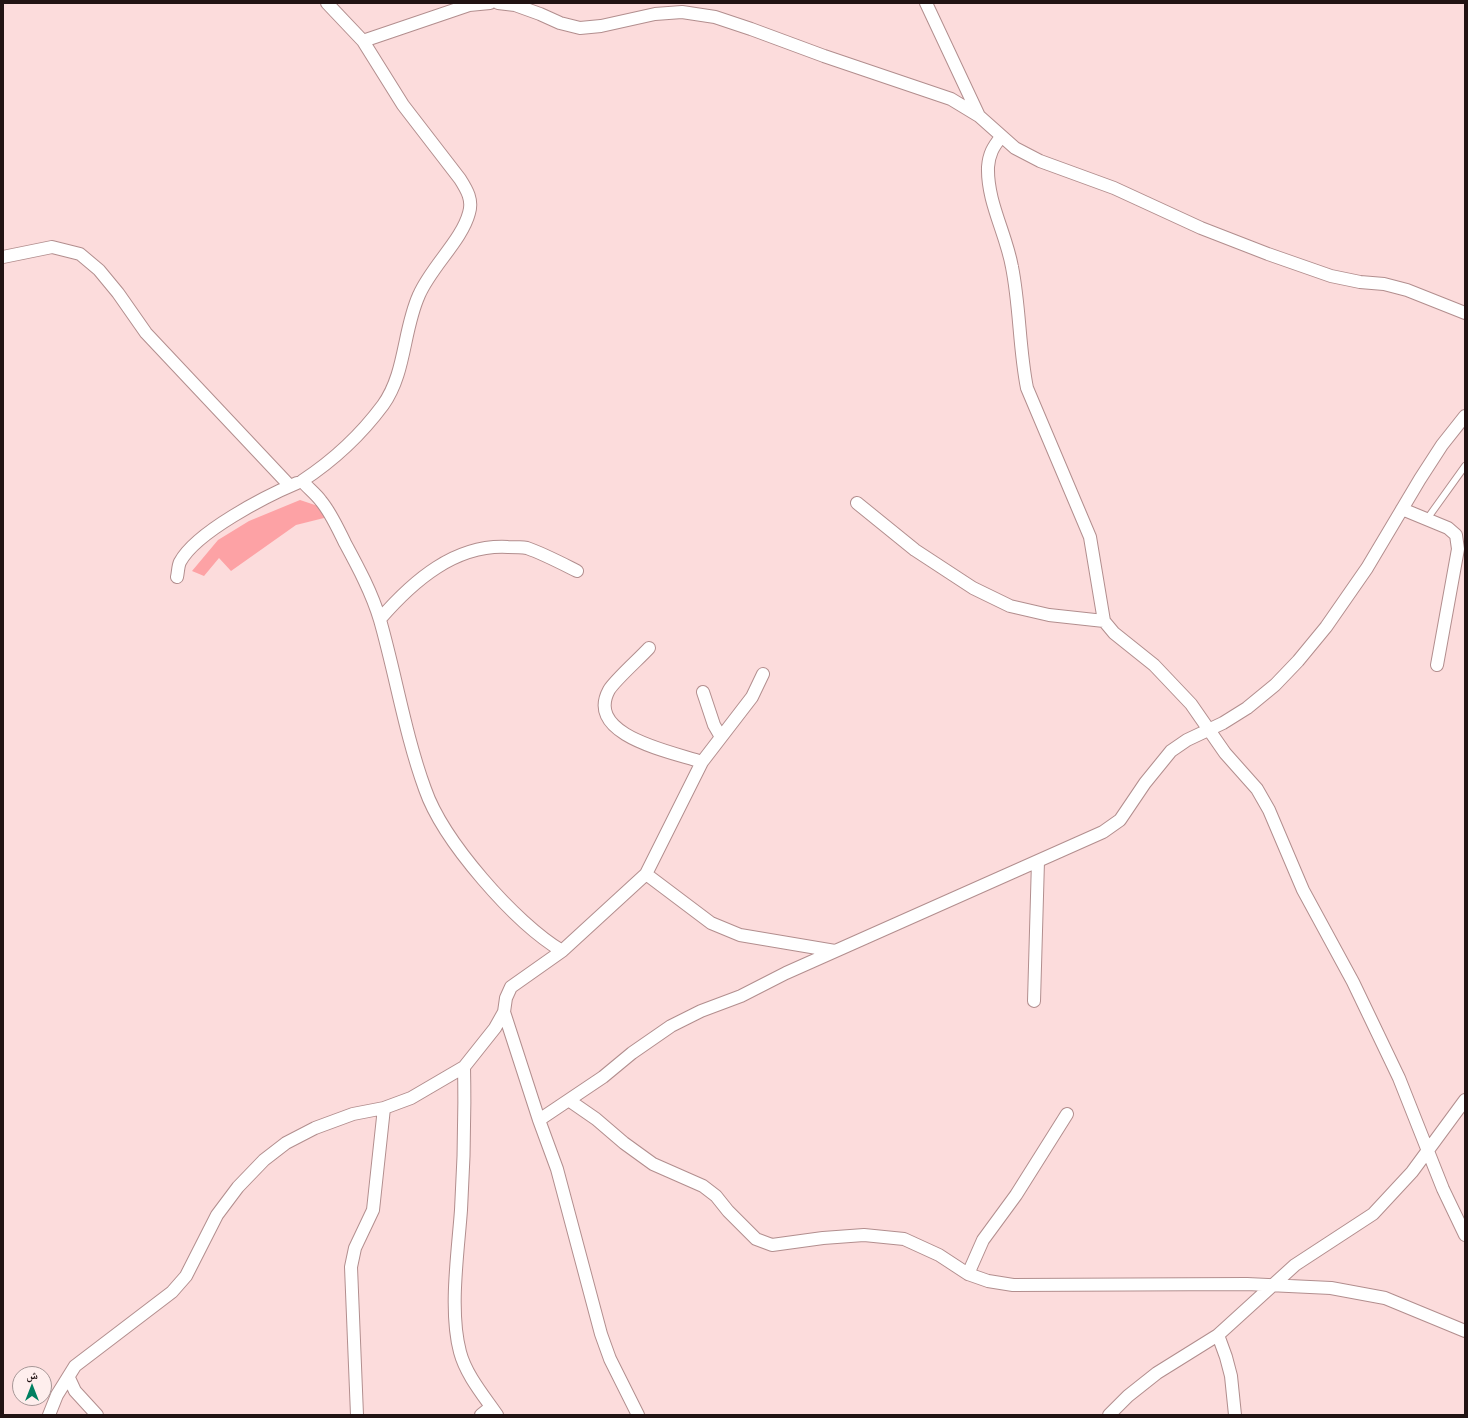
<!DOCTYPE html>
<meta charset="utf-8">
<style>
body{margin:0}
#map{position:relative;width:1468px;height:1418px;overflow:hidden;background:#fcdcdc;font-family:"IBM Plex Sans","Noto Naskh Arabic",sans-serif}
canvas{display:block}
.frame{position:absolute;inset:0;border:4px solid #211313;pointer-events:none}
.north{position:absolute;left:12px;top:1366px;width:40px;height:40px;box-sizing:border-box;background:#feeeed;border:1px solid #a69696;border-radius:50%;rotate:0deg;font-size:11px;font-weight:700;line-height:16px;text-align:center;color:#211313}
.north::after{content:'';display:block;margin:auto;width:14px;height:18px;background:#008061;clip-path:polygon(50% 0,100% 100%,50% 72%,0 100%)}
</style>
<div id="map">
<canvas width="1468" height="1418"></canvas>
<div class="frame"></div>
<div class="north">ش</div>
</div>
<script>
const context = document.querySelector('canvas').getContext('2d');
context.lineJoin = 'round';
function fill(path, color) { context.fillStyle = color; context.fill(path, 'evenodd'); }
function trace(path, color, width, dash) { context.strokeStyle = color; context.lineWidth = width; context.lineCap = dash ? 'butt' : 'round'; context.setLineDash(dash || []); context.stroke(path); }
const green = new Path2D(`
 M300 500 324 508 328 517 296 525 231 571 219 558 204 576 192 571 218 540 249 521Z`);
const service = new Path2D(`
 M1427 519 1465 466`);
const minor = new Path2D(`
 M327 3 363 41 469 5 490 3
 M498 3 515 5 540 14 560 23 580 28 601 26 655 14 682 12 715 17 751 29 824 56 951 99 979 116 1015 148 1040 161 1114 188 1201 228 1268 254 1331 276 1360 282 1384 284 1407 290 1465 313
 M926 3 979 116
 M363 41 403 105 460 179C467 190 473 200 469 213 462 240 431 267 419 295 403 330 406 373 383 405 360 436 334 460 302 481 308 488 316 494 321 501 331 513 338 529 345 543 358 567 372 593 380 620 396 676 405 734 425 789 443 841 515 923 562 951
 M1001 137C993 147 989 154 988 167 987 202 1006 233 1012 267 1020 307 1019 348 1027 388L1090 537 1104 621 1114 633 1154 665 1191 704 1225 753 1257 789 1269 810 1303 890 1353 982 1399 1078 1443 1189 1465 1235
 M3 257 52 247 80 254 99 270 118 293 146 333 290 486
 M857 503 915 550 973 588 1010 606 1049 615 1104 621
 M1402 509 1448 528 1456 535 1458 549 1437 665
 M177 577C178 573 178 566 180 562 196 532 266 496 297 483
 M380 619C413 581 455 544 508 547 514 547 521 547 527 548 544 554 561 563 577 571
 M649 648C640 658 615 680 609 690 584 736 673 752 702 762
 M703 692 714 725 721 737
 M646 874 711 923 740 935 835 951
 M1034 1001 1038 861
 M504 1012 539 1120
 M464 1067C465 1115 464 1162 461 1210 458 1252 449 1311 460 1352 466 1375 484 1396 497 1415
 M570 1101 596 1119 624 1143 653 1164 703 1186 716 1196 728 1211 756 1239 772 1245 823 1238 864 1235 904 1239 939 1255 968 1274 988 1281 1013 1285 1247 1284 1331 1288 1385 1298 1465 1331
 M968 1274 983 1240 1016 1195 1067 1114
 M1218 1335 1226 1357 1231 1376 1235 1415
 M69 1378 75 1391 97 1415
 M49 1415 57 1395 75 1366 172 1292 186 1276 217 1215 238 1187 264 1160 286 1143 315 1128 353 1114 384 1108 411 1098 464 1067 495 1028 504 1012 506 998 511 987 562 951 646 874 702 762 752 697 763 674
 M357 1415 351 1267 355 1248 373 1210 384 1108
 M481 1415 491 1407
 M638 1415 610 1359 601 1334 557 1169 539 1120 603 1077 632 1053 671 1026 701 1011 741 996 786 973 1103 832 1120 820 1145 783 1171 751 1187 740 1223 723 1247 708 1275 685 1298 661 1326 627 1367 568 1420 479 1442 445 1465 416
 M1109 1415 1128 1396 1157 1373 1218 1335 1295 1265 1373 1214 1412 1172 1465 1100`);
fill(green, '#fda2a5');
trace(service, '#b28e8e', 8);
trace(minor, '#b28e8e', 14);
trace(service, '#fff', 6);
trace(minor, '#fff', 12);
</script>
